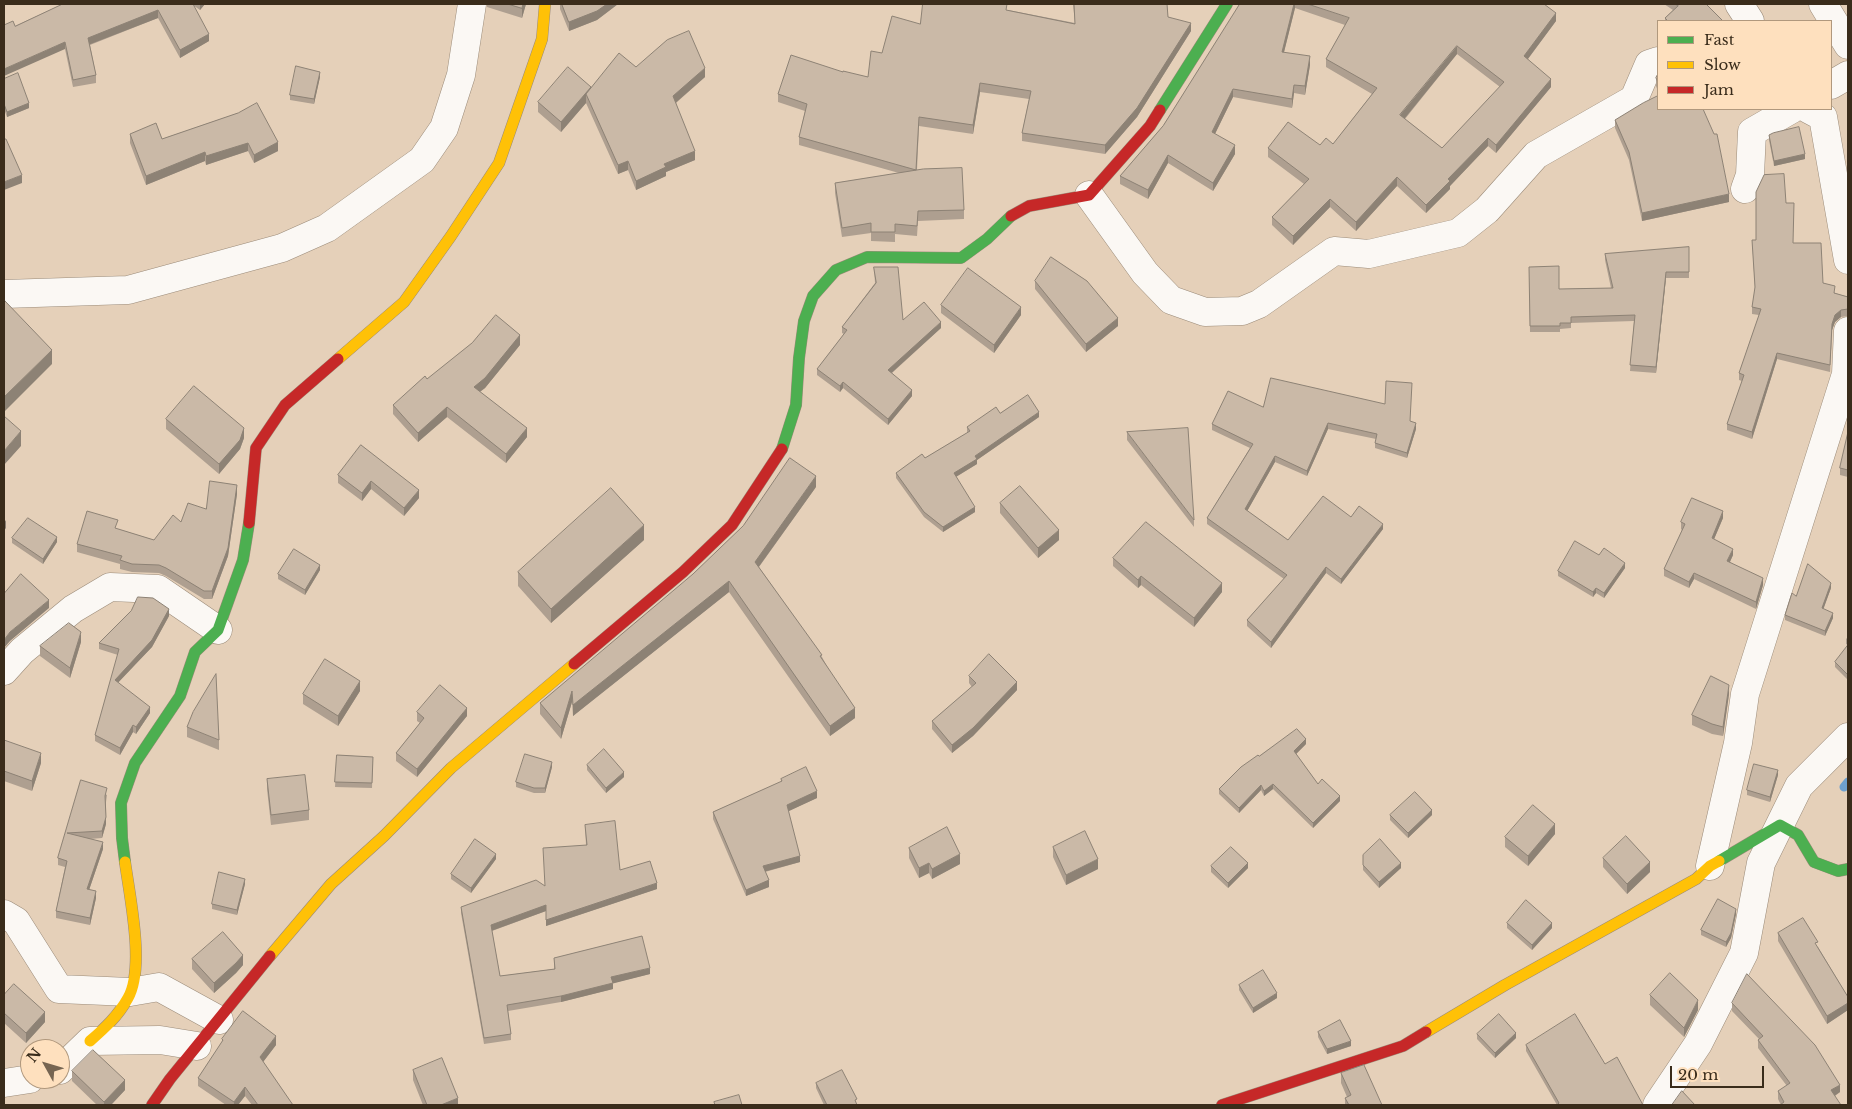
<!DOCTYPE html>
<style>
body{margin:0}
#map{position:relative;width:1852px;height:1109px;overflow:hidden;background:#e5d0b9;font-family:"Libre Baskerville",serif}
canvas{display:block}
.frame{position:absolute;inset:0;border:5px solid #3a2c1b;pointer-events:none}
.legend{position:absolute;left:1657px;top:20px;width:175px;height:90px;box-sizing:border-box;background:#fee0be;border:1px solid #b0987d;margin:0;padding:6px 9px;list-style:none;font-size:15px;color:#3a2c1b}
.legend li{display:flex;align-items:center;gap:10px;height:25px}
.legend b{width:25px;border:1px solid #b0987d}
.north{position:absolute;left:20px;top:1039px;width:50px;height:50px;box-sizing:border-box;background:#fee0be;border:1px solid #b0987d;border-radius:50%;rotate:309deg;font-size:14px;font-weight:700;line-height:20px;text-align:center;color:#3a2c1b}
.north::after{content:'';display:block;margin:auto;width:18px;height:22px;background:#766552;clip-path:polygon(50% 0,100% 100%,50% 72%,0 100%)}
.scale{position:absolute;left:1670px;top:1066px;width:94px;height:22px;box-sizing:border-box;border:2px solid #3a2c1b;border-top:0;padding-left:6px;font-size:15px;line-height:18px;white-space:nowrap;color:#3a2c1b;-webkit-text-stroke:4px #fee0be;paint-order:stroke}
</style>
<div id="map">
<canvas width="1852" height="1109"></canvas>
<div class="frame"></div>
<ul class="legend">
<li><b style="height:6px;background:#4caf50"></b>Fast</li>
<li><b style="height:6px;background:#ffc107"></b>Slow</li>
<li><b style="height:6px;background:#c62828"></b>Jam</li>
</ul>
<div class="north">N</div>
<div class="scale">20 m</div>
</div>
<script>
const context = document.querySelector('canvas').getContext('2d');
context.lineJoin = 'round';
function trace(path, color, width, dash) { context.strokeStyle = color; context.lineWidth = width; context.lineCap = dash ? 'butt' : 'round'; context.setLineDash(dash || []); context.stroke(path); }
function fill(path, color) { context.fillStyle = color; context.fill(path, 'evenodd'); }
const stream = new Path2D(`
 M1844 787 1848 782`);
const street = new Path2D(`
 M1739 4 1750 21
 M1823 4 1848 45
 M1831 85 1848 75
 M1808 109 1823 117 1848 260
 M1745 189 1750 175 1752 132 1792 109
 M1089 195 1145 273 1171 300 1205 312 1242 311 1259 304 1334 251 1369 254 1458 233 1487 210 1536 155 1634 99 1649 64 1658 61
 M4 294 128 290 282 248 327 228 422 160 444 128 461 75 472 4
 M4 671 22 651 73 609 110 587 158 589 218 630
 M1710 866 1738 743 1745 694 1846 374 1848 331
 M4 914 16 921 59 989 130 992 159 987 219 1020
 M60 1070 90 1041 160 1040 197 1046
 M4 1083 30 1079
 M1657 1105 1698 1044 1744 953 1761 863 1799 786 1848 737`);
const fast = new Path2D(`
 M1160 110 1227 4
 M782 449 796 405 799 358 804 321 813 296 836 270 867 257 961 258 987 239 1011 216
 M1719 861 1780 825 1798 835 1814 862 1838 871 1848 869
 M125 862 122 838 121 803 135 763 180 696 195 652 218 630 243 560 249 523`);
const slow = new Path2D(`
 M338 359 404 302 451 236 499 163 542 39 545 4
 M270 956 331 884 384 836 451 768 574 664
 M1426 1032 1505 985 1696 879 1710 866 1719 861
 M90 1041C105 1028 118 1016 128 998 145 968 130 898 125 862`);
const jam = new Path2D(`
 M1011 216 1029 206 1089 195 1150 126 1160 110
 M249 523 256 448 285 405 338 359
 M574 664 683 572 732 525 782 449
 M152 1105 170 1079 270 956
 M1222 1105 1403 1046 1426 1032`);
const wall = new Path2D(`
 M63 4H205L200 10 193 5 209 41 180 58 158 18 90 45 96 75V83L73 87 65 49 15 26Z
 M487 4H526L522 18 487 7Z
 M560 4H618L597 20 569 31 560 9Z
 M1073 4H1167L1168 17 1191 31 1137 117 1105 154 1022 141V133L1029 99 980 92 973 134 919 126 917 170 964 210V219L918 221 917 236 895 234V242L871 241V233L842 237 835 193V183L899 173 799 145V137L805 111 778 102V94L843 72 868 77 882 53 920 24 1008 10 1075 23Z
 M1240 4H1544L1556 21 1528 59 1551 87 1496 153 1488 146 1450 186V189L1426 213 1397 186 1356 231 1330 207 1293 245 1272 225V217L1304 184 1268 157V148L1333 144 1372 94 1326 67V59L1345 25 1295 8 1284 52 1310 65 1305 95 1294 93 1292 108 1233 97 1215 134 1235 154 1213 191 1168 163 1148 199 1120 184V176L1163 126ZM1457 54 1500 87 1442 148 1405 119Z
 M1664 4H1706L1723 21H1665V18L1673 10Z
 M636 67 705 77 676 103 695 160 666 172V176L636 190 628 170 618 174 586 103 561 132 538 112V102L591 87Z
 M1658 74V91L1656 86V78Z
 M320 77 314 104 290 100V95Z
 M4 79 29 108 7 117 4 109Z
 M238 113 278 151 254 163 248 151 206 165 205 161 146 185 130 143V134L162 139Z
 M1615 120 1729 202 1642 221 1629 160 1615 128Z
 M1769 135 1805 159 1774 166 1769 140Z
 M1786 203 1793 243 1823 283 1835 293 1848 297V316L1841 317 1835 322 1832 330 1830 372 1777 359 1752 439 1727 430V424L1742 381 1739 380V373L1759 315 1752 314V307L1755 289 1752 240H1756Z
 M1689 247V278H1666L1656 373 1630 371 1634 321 1571 323V328L1560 329V332H1530L1529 267 1559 289 1611 288 1605 260V254Z
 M874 267 903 320 941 328 892 373 912 396 888 425 843 388 840 392 817 375V369L844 334 842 333V327L875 283Z
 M1035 281 1118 326 1086 352 1035 289Z
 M941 305 1021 315 994 353 941 313Z
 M520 345 485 388 480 392 527 437 506 463 447 417 418 442 393 414V405L427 379Z
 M1263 407 1410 421 1416 429 1407 458 1375 448V443L1376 439 1328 429 1307 476 1275 462 1247 511 1288 540 1351 517 1383 529 1341 584 1326 573 1271 648 1247 626V620L1284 579 1207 524V518L1250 448 1212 430V424Z
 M1000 413 1039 417 977 460V464L956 477 975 512 943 532 924 517 896 478V473L925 458 967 433V427Z
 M166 419 244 438 240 449 219 474 166 429Z
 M1127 432 1194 520V527L1127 440Z
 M1848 432V477L1840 475V468Z
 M361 445 419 498 404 516 371 489 362 501 338 483V475Z
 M816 487 759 567 822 657 855 718 830 736 729 592 573 716 572 702 561 739 540 714V703Z
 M237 494 228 556 212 599H204L166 576 159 573 132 572 120 569V564L77 552V544L118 529 154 540 181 522 206 509Z
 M1000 503 1059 540 1038 558 1000 513Z
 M1723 518 1714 539 1733 555 1730 562 1763 585 1756 609 1694 579 1689 588 1664 576V569L1682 530 1681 529V522Z
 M12 538 57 542 43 564 12 543Z
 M644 540 551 623 518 586V572Z
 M1113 558 1222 592 1194 627 1141 585 1138 588 1113 566Z
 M1625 568 1604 598 1596 593 1593 597 1558 576V571Z
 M320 570 305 595 278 579V574Z
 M1831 588 1823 609 1833 618 1825 636 1785 620V615L1796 596Z
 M169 616 152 647 118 682 150 713 136 734 133 732 120 755 95 741V735L118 655 99 649V643Z
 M1848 637V680L1835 667V662L1848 645 1846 644V639Z
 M81 642 70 678 40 656V646Z
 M969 676 1017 690 973 736 952 753 932 729V721L972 687 969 683Z
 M360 691 338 726 303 704V694Z
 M1729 694 1723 736 1712 734 1692 725V715Z
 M417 712 467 716 417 777 396 761V753L420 723 417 721Z
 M187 727 219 740V750L187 737Z
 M4 740 41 763 32 791 4 781Z
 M1306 744 1296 754 1318 784 1340 801 1313 828 1273 789 1264 796 1261 790 1239 813 1219 794V789L1259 756Z
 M337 755 373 757 372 788 335 787Z
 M587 765 624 777 606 793 587 770Z
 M552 767 545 793H534L516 787V782Z
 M1778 775 1770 802 1747 795V790Z
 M267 779 309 810V820L271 825 267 789Z
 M781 779 817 798 788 811 800 862 765 872 769 887 746 896 713 819V812L781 782Z
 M81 780 107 795 106 802V824L102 838 90 839 103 849 89 890 96 898 90 925 56 918V911L65 867 58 865V858Z
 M1390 815H1432L1408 838 1390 820Z
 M585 825 620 870 657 889 546 926V911L492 931 500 976 554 969V958L650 974 613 983V989L561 1002 508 1011 511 1034V1040L484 1044 461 913V907L544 886 586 845Z
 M1555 834 1528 866 1505 847V837Z
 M1053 847 1098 869 1066 885 1053 857Z
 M909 848 960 864 932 879 929 873 919 878 909 858Z
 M1363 855 1401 868 1379 888 1363 870Z
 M1603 858 1650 872 1627 894 1603 867Z
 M496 859 471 893 451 879V874Z
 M1211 866 1248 868 1228 888 1211 872Z
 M245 884 237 915 212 909V904Z
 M1736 914 1731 938 1726 947 1701 935V930Z
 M1507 923 1552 928 1532 950 1507 928Z
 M1778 933 1818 947 1848 997V1010L1827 1024 1778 941Z
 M192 959 243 965 236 973 214 993 192 969Z
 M1239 985 1277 998 1253 1013 1239 990Z
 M4 995 45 1022 26 1043 4 1023Z
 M1650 995 1698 1010 1684 1037 1650 1005Z
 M1732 1003 1840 1092 1835 1096 1781 1105 1778 1099V1091L1787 1086 1758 1048V1040L1759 1039 1732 1011Z
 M1318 1032 1351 1046 1327 1054 1318 1037Z
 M1477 1034 1516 1038 1495 1058 1477 1039Z
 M222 1039 276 1045 263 1062 293 1105H252L245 1096 238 1105H226L198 1086V1078L222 1042Z
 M1526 1045 1605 1064 1557 1105 1526 1051Z
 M413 1070 458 1105H423L413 1080Z
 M72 1071 125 1090 111 1105H97L72 1081Z
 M1341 1073 1382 1105H1345V1098L1347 1097 1341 1083Z
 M816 1083 857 1104V1105H824L816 1088Z`);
const shadedWall = new Path2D(`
 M200 4H205L200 10Z
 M523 4H526L522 18V8Z
 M607 4H618L597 20 569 31V22Z
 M1294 4H1295V8L1282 60V52Z
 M158 10V18L88 45V38Z
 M1556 13V21L1524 64V56Z
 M1191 23V31L1137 117 1105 154V145Z
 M209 34V41L180 58V50Z
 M65 42V49L4 76V69Z
 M1457 46V54L1400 124V115Z
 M1310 56V65L1305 95V86Z
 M705 68V77L673 105V96Z
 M320 72V77L314 104V99Z
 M1551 79V87L1496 153V145Z
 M980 83V92L973 134V125Z
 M1294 85V93L1292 108V99Z
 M591 87 586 94V103L561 132V122Z
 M1233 89V97L1212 140V132Z
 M29 103V108L7 117V112Z
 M1488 138V146L1450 186V189L1426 213V205L1448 179Z
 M278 142V151L254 163V155Z
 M248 143V151L206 165V156Z
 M1235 145V154L1213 191V183Z
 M695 151V160L666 172V176L636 190V181L664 164Z
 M205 152V161L146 185V176Z
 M1805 154V159L1774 166V161Z
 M1168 155V163L1148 199V190Z
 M628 161V170L618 174V165Z
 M22 175V183L4 190V182Z
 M1397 177V186L1356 231V222Z
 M1729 194V202L1642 221V213Z
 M1330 199V207L1293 245V236Z
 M1666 272V278L1656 373V367Z
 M1021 307V315L994 353V345Z
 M1841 310V317L1835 322 1832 330 1830 372 1832 324 1835 315Z
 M1118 318V326L1086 352V344Z
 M941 322V328L888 376V370Z
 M520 335V345L485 388 474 396V387Z
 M52 350V364L4 412V397Z
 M1777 353V359L1752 439V432Z
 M843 382V388L840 392V386Z
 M912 390V396L888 425V419Z
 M447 407V417L418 442V433Z
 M1039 412V417L977 460V464L954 478V473L975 456Z
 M1328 423V429L1307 476V471Z
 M1416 423V429L1407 458V453Z
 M244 428V438L240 449 219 474V464Z
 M527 428V437L506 463V454Z
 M21 431V446L4 465V451Z
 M1275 456V462L1245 515V509Z
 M816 476V487L755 572V562Z
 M371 481V489L362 501V493Z
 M237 485V494L228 556 212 599V591Z
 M419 490V498L404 516V508Z
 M975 507V512L943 532V527Z
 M1723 511V518L1712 544V538Z
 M6 520V528L4 531V523Z
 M1383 524V529L1341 584V579Z
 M644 525V540L551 623V609Z
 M1059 530V540L1038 558V548Z
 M57 537V542L43 564V559Z
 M1733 549V555L1727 568V561Z
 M1625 563V568L1604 598V593Z
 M320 565V570L305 595V590Z
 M1326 567V573L1271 648V642Z
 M1694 573V579L1689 588V582Z
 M1141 576V585L1138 588V580Z
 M1763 578V585L1756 609V602Z
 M729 581V592L573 716V705Z
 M1222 583V592L1194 627V618Z
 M1831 583V588L1822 613V608Z
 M1596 588V593L1593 597V592Z
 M49 600V608L10 641 4 648V640L10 632Z
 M169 609V616L152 647 115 686V680Z
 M1833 613V618L1825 636V631Z
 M81 632V642L70 678V668Z
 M360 681V691L338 726V716Z
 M1017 682V690L973 736 952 753V745Z
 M1729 685V694L1723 736V727Z
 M572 691V702L561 739V728Z
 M150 707V713L136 734V727Z
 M467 708V716L417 777V769Z
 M855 708V718L830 736V726Z
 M133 725V732L120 755V748Z
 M1306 739V744L1294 756V751Z
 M41 753V763L32 791V781Z
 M552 762V767L545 793V788Z
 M1778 770V775L1770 802V797Z
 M624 772V777L606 793V788Z
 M1273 784V789L1264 796V791Z
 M1261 785V790L1239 813V808Z
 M817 791V798L787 812V805Z
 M1340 796V801L1313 828V823Z
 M1432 810V815L1408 838V833Z
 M106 817V824L102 838V831Z
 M1555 824V834L1528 866V856Z
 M103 842V849L87 896V889Z
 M496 854V859L471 893V888Z
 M960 854V864L932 879V869Z
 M800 856V862L763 872V866Z
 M1098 859V869L1066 885V875Z
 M1650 862V872L1627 894V884Z
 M929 863V873L919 878V868Z
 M1248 863V868L1228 888V883Z
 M1401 863V868L1379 888V882Z
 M245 879V884L237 915V910Z
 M769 880V887L746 896V890Z
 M657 883V889L546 926V920Z
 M96 891V898L90 925V918Z
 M546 905V911L491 931V925Z
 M1736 909V914L1731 938 1726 947V942Z
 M1552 923V928L1532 950V945Z
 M243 955V965L236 973 214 993V983Z
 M650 968V974L611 984V977Z
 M613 983V989L561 1002V996Z
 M1277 993V998L1253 1013V1008Z
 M1698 1000V1010L1684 1037V1028Z
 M1848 1003V1010L1827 1024V1016Z
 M45 1012V1022L26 1043V1033Z
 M1516 1033V1038L1495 1058V1053Z
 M276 1036V1045L260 1066V1057Z
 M1351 1041V1046L1327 1054V1049Z
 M125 1080V1090L111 1105H104V1102Z
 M1840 1085V1092L1831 1098V1090Z
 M245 1087V1096L238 1105H234V1102Z
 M458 1098V1105H441Z`);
const building = new Path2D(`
 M63 4H193L209 34 180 50 158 10 88 38 96 75 73 80 65 42 4 69V25L13 21 15 26Z
 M508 4H523L522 8Z
 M562 4H607L597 11 569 22Z
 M923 4H1007L1006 10 1075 24 1074 4H1167L1168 17 1191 23 1137 108 1105 145 1022 133 1031 91 980 83 973 125 919 117 916 170 799 137 807 104 778 94 791 55 843 72V71L868 77 871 51 882 53 892 16 920 24Z
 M1240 4H1294L1282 52 1310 56 1305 86 1294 85 1292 99 1233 89 1212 132 1235 145 1213 183 1168 155 1148 190 1120 176 1163 126Z
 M1308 4H1544L1556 13 1524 56 1551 79 1496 145 1488 138 1448 179 1450 181 1426 205 1397 177 1356 222 1330 199 1293 236 1272 217 1309 179 1268 148 1288 122 1320 145 1326 138 1333 144 1377 88 1326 59 1349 18ZM1457 46 1504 82 1442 148 1400 115Z
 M1675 4H1706L1723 21H1668L1665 18 1678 6Z
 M689 31 705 68 673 96 695 151 664 164 666 167 636 181 628 161 618 165 586 94 619 53 636 67 667 40Z
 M296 66 320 72 314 99 290 95Z
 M568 67 591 87 561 122 538 102Z
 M18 73 29 103 7 112 4 104V79Z
 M1658 74V82L1656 78Z
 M1658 96V109H1703L1714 134H1717L1729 194 1642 213 1629 152 1615 120 1643 103Z
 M257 103 278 142 254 155 248 143 206 156 205 152 146 176 130 134 156 123 162 139 238 113Z
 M1799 127 1805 154 1774 161 1769 135 1773 133Z
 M4 139H6L22 175 4 182Z
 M962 168 964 210 918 211 917 226 895 224V232H871V223L842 228 835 183 923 169Z
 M1784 174 1786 203H1794L1793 243H1821L1823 283 1835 286 1834 293 1848 297V309L1841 310 1835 315 1832 324 1830 365 1777 353 1752 432 1727 424 1744 375 1739 373 1761 309 1752 307 1755 287 1752 240H1756V192L1764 175Z
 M1689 247V272H1666L1656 367 1630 365 1635 315 1571 317V323H1560V326H1530L1529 267 1559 266V289L1613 288 1605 254Z
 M1051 257 1087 281 1118 318 1086 344 1035 281Z
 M874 267H898L903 320 924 302 941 322 888 370 912 390 888 419 843 382 840 386 817 369 847 330 842 327 876 283Z
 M968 268 1021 307 994 345 941 305Z
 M5 301 52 350 4 397V303Z
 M496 315 520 335 485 378 474 387 527 428 506 454 447 407 418 433 393 405 425 376 427 379 472 343Z
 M1271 378 1385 404 1386 381 1412 383 1410 421 1416 423 1407 453 1375 443 1377 434 1328 423 1307 471 1275 456 1245 509 1288 540 1323 496 1351 517 1359 506 1383 524 1341 579 1326 567 1271 642 1247 620 1287 575 1207 518 1253 444 1212 424 1228 391 1263 407Z
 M194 386 244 428 240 440 219 464 166 419Z
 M1028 395 1039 412 975 456 977 459 954 473 975 507 943 527 924 512 896 473 922 454 925 458 970 431 967 427 996 407 1000 413Z
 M4 416 21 431 4 451Z
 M1188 428 1194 520 1127 432Z
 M1848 432V470L1840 468Z
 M361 445 419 490 404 508 371 481 362 493 338 475Z
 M790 458 816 476 755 562 822 655 820 656 855 708 830 726 729 581 573 705 572 691 561 728 540 703 693 574 743 526Z
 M210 481 237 485 228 548 212 591H204L166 568 159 565 132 564 120 560 122 556 77 544 87 511 118 520 115 528 154 540 173 515 181 522 188 503 206 509Z
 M1020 486 1059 530 1038 548 1000 503Z
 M611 488 644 525 551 609 518 572Z
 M1692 498 1723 511 1712 538 1733 549 1727 561 1763 578 1756 602 1694 573 1689 582 1664 569 1685 524 1681 522Z
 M28 518 57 537 43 559 12 538Z
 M1146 522 1222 583 1194 618 1141 576 1138 580 1113 558Z
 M1575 541 1599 555 1604 548 1625 563 1604 593 1596 588 1593 592 1558 571Z
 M294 549 320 565 305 590 278 574Z
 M1808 564 1831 583 1822 608 1833 613 1825 631 1785 615 1792 593 1796 596Z
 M21 574 49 600 10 632 4 640V594Z
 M138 597 153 598 169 609 152 640 115 680 150 707 136 727 133 725 120 748 95 735 119 649 99 643 131 611Z
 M69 623 81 632 70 668 40 646Z
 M1848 645V675L1835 662Z
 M989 654 1017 682 973 728 952 745 932 721 976 683 969 676Z
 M325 659 360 681 338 716 303 694Z
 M216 674 219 740 187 727 193 712Z
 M1711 676 1729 685 1723 727 1712 724 1692 715Z
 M440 685 467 708 417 769 396 753 424 718 417 712Z
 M1297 729 1306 739 1294 751 1318 784 1322 779 1340 796 1313 823 1273 784 1264 791 1261 785 1239 808 1219 789 1241 767 1258 755 1259 756Z
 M4 740 41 753 32 781 4 771Z
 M604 749 624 772 606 788 587 765Z
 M525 754 552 762 545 788H534L516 782Z
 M337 755 373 757 372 783 335 782Z
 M1754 764 1778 770 1770 797 1747 790Z
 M806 767 817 791 787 805 800 856 763 866 769 880 746 890 713 812 782 781 781 779Z
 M305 775 309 810 271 815 267 779Z
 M81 780 107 788 105 796 106 817 102 831 67 833 103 842 87 889 96 891 90 918 56 911 67 861 58 858Z
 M1415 792 1432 810 1408 833 1390 815Z
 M1533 805 1555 824 1528 856 1505 837Z
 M615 821 620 870 650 861 657 883 546 920V905L491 925 500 976 555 969 554 958 642 936 650 968 611 977 613 983 561 996 507 1005 511 1034 484 1038 461 907 536 880 545 886 543 848 587 845 585 825Z
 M947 827 960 854 932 869 929 863 919 868 909 848Z
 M1085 831 1098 859 1066 875 1053 847Z
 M1626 836 1650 862 1627 884 1603 858Z
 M475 839 496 854 471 888 451 874Z
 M1380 839 1401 863 1379 882 1363 865V855Z
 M1231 847 1248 863 1228 883 1211 866Z
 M219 872 245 879 237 910 212 904Z
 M1718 899 1736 909 1731 933 1726 942 1701 930Z
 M1526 900 1552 923 1532 945 1507 923Z
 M1803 918 1818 942 1815 943 1848 997V1003L1827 1016 1778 933Z
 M223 932 243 955 236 963 214 983 192 959Z
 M1263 970 1277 993 1253 1008 1239 985Z
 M1670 973 1698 1000 1684 1028 1650 995Z
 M1747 974 1815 1045 1840 1085 1831 1090 1841 1105H1780L1784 1102 1778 1091 1790 1083 1758 1040 1763 1036 1732 1003Z
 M14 984 45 1012 26 1033 4 1013V995Z
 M243 1011 276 1036 260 1057 293 1105H258L245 1087 234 1102 198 1078 223 1040 222 1039Z
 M1499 1014 1516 1033 1495 1053 1477 1034Z
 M1575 1014 1605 1064 1617 1057 1643 1105H1557L1559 1103 1526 1045Z
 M1340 1020 1351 1041 1327 1049 1318 1032Z
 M93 1050 125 1080 104 1102 72 1071Z
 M442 1058 458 1098 441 1105H427L413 1070Z
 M1364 1065 1382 1105H1349L1345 1098 1351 1095 1341 1073Z
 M842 1070 857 1099 855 1100 857 1105H827L816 1083Z
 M1682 1091 1695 1105H1672Z
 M739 1095 742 1105H715L714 1102Z`);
trace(stream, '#6ea0ce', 9);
trace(street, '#9b8b79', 29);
trace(fast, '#9b8b79', 12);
trace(slow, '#9b8b79', 12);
trace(jam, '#9b8b79', 12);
trace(street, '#fbf8f4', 28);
trace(fast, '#4caf50', 11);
trace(slow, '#ffc107', 11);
trace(jam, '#c62828', 11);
fill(wall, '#ae9f90');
fill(shadedWall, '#8d8275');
fill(building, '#cab9a7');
trace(building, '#8d8275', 1);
</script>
